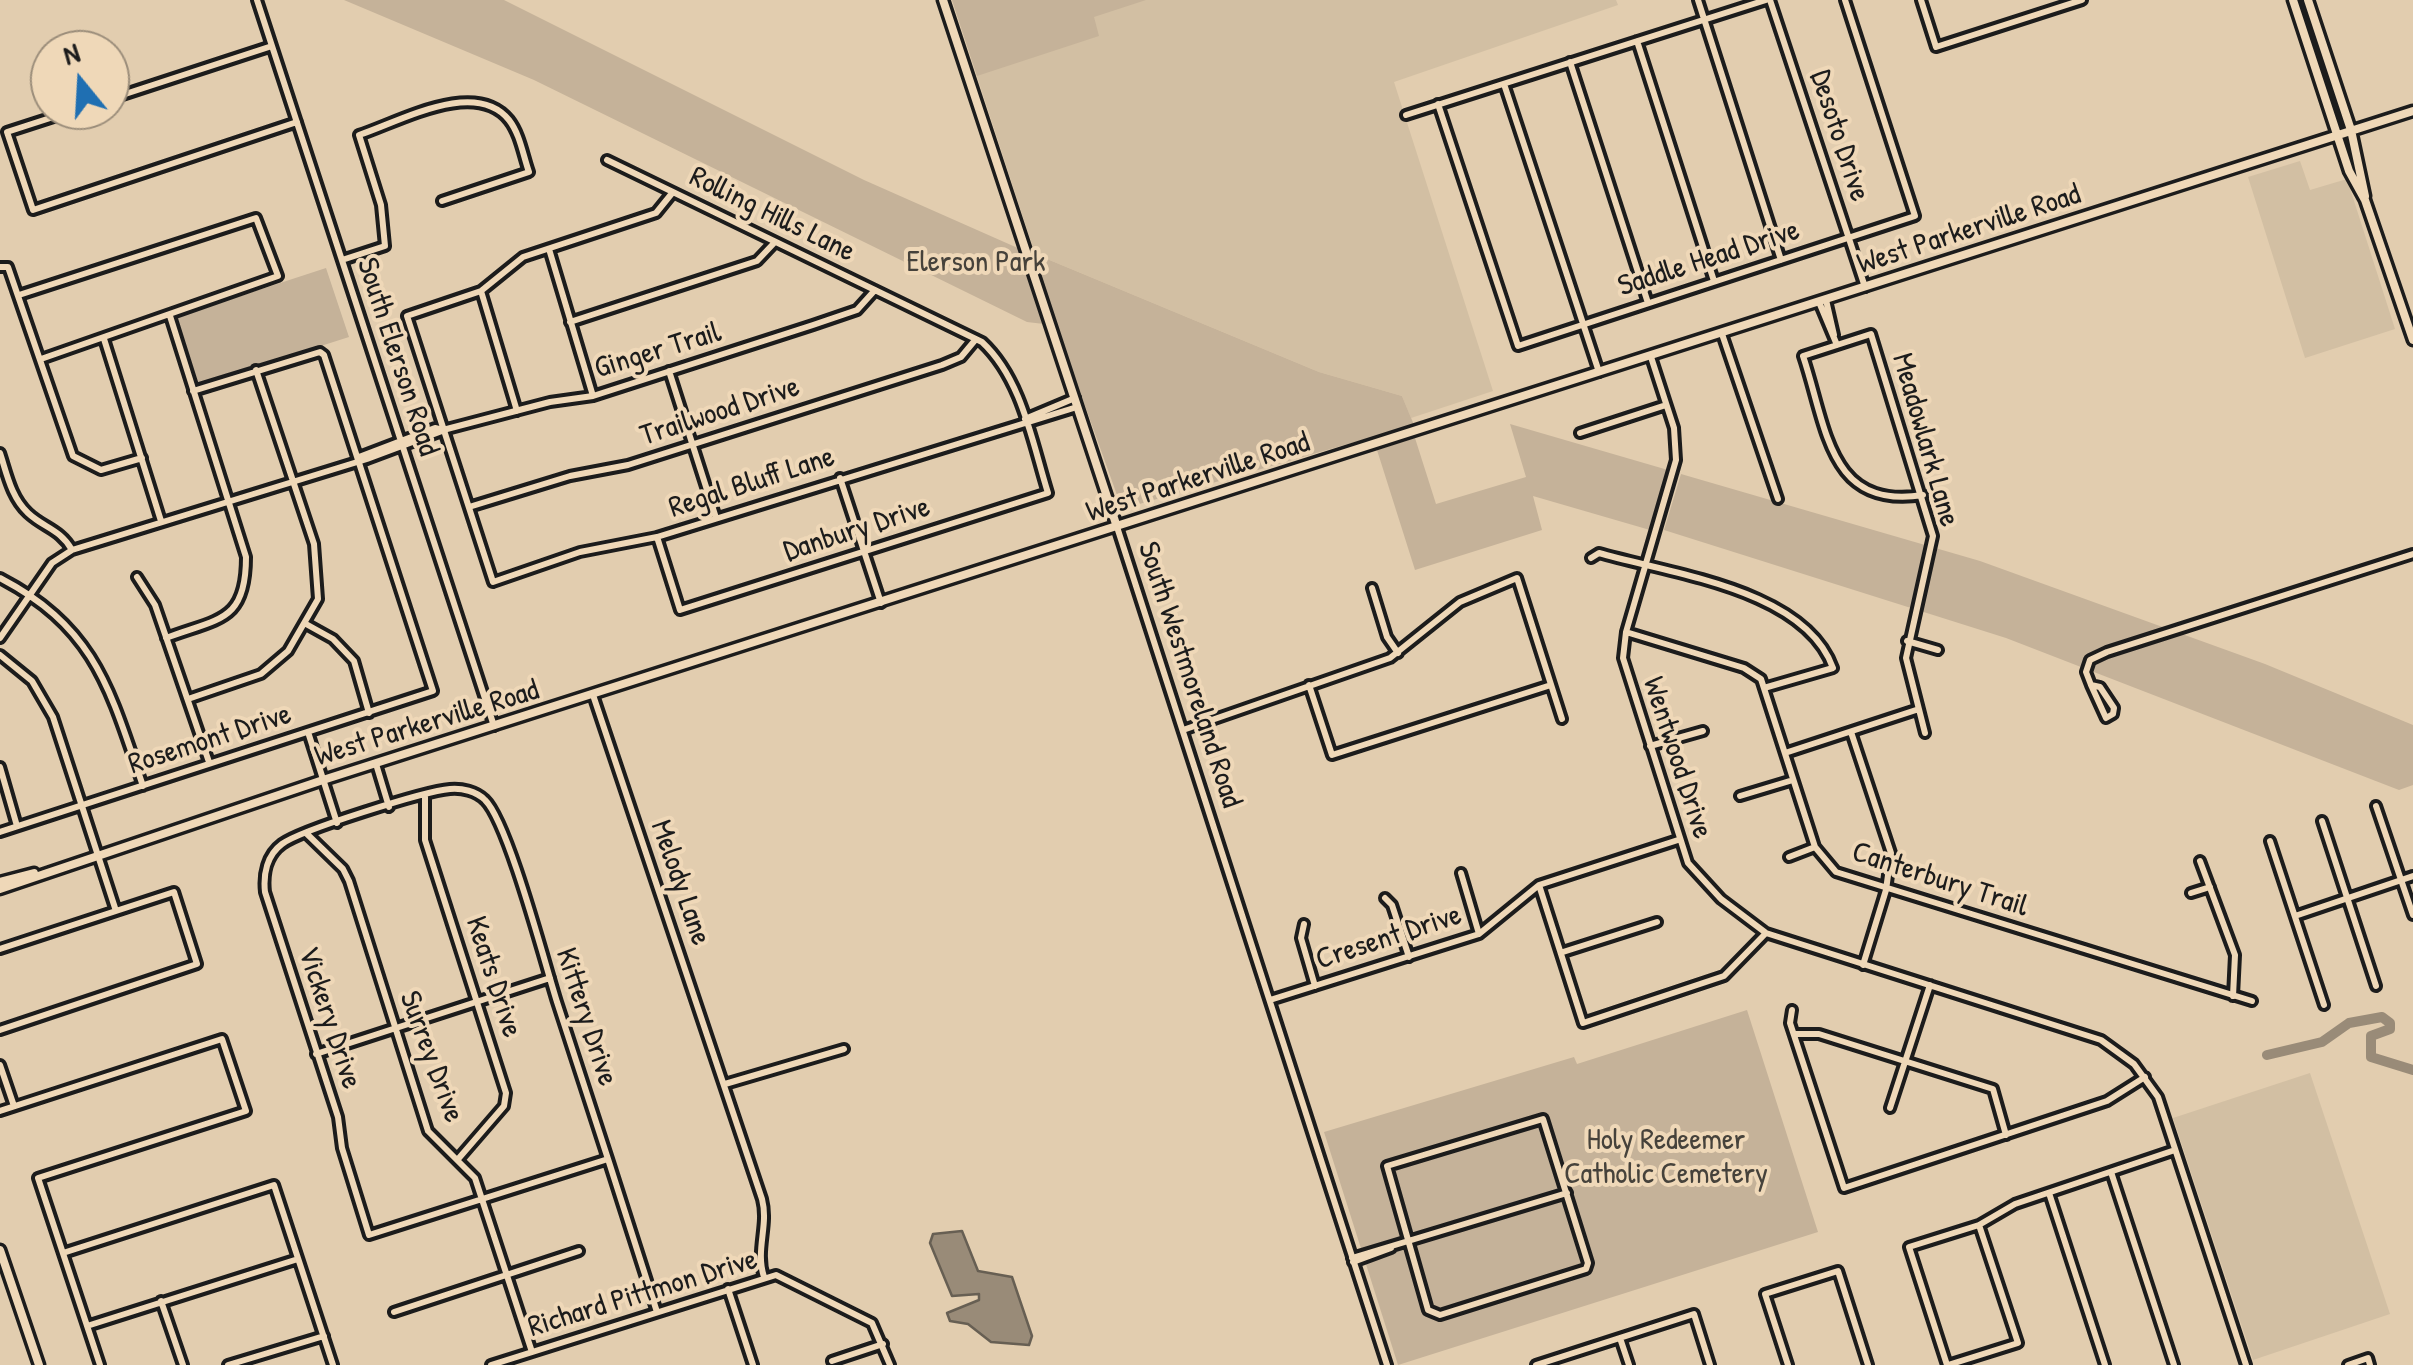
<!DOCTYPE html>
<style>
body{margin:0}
#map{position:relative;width:2413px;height:1365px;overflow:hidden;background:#e2cdaf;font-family:"Patrick Hand",sans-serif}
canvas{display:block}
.north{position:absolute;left:30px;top:30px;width:100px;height:100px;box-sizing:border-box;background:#efd8b8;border:2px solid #9b8d7a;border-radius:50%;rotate:342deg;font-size:28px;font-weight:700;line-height:40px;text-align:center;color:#1c1c1c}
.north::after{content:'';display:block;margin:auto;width:35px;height:45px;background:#1f6fb2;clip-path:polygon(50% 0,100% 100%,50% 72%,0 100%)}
</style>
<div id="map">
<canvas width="2413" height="1365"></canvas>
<div class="north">N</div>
</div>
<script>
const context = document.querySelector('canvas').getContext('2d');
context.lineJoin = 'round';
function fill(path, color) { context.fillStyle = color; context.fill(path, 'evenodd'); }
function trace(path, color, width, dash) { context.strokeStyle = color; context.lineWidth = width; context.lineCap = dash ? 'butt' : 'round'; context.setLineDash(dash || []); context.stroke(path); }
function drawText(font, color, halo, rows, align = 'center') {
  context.font = font + ' "Patrick Hand",sans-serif'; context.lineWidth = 8; context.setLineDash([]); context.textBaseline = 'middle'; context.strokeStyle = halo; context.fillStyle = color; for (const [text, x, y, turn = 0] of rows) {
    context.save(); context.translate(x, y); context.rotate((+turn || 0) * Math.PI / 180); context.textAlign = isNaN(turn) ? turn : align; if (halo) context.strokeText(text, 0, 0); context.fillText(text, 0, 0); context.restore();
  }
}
const built = new Path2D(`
 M952 0H1616L1618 5 1394 82 1493 391 1411 418 1402 396 1319 372 1035 254Z
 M2300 161 2310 190 2347 179 2395 329 2305 358 2248 177Z
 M2310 1073 2390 1314 2253 1360 2173 1118Z`);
const green = new Path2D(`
 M344 0H504L864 180 1020 249 1044 324 1027 322 534 80Z
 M952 0H1146L1094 17 1099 36 977 76Z
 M1035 254 1319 372 1402 396 1414 425 1122 509 1031 255Z
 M326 268 349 337 195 386 173 318Z
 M1510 424 1668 470 1650 530 1533 496 1542 530 1415 570 1377 450 1415 438 1436 504 1526 477Z
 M1681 474 1980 561 2265 664 2413 725V785L2399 790 2006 638 1664 530Z
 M1747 1010 1818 1232 1398 1365 1324 1132 1574 1057 1577 1064Z`);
const water = new Path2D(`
 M962 1231 978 1271 1012 1277 1032 1336 1029 1345 991 1342 968 1324 950 1321 947 1313 979 1300V1294L952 1296 930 1243 933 1234Z`);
const river = new Path2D(`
 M2267 1055 2322 1042 2349 1023 2382 1017 2390 1023V1029L2371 1036V1057L2413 1070`);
const minor = new Path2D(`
 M257 0 494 726
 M1698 0 1781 260
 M1770 0 1865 287
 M1921 0 1936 47 2082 0
 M1637 41 1714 281
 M1570 62 1648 303
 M1504 84 1599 372
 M110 99 272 46
 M1438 104 1518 346 1915 216 1845 0
 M75 110 7 132 33 210 297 122
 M1406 115 1766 0
 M607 160 982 342C1022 379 1032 442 1048 493L680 610 657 537
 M673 192 656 213 523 257 481 291 407 316 493 582 580 552 657 537 1077 407
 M549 249 593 396
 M342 260 385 246 381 205 359 135C399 122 475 78 509 120 520 134 523 155 529 172L442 201
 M0 267H8L73 456 101 470 142 458
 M481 291 517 411
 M19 295 256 218 278 276 41 359
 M1826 300 1834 335
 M1819 302 1837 345
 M570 322 757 261 775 242
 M1722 334 1778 499
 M104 339 161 521
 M1651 357 1674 428 1676 460 1626 632 1623 658 1688 863 1721 899 1766 933 2101 1040 2134 1064 2158 1097 2246 1365
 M669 371 716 518
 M1025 419 1075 398
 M1580 433 1666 405
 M0 453C7 474 11 497 28 513 44 528 60 529 72 550
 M359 457 435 428 443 430 550 402 593 396 813 325 857 310 875 290
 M840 478 881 603
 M1923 495C1828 510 1827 427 1803 356L1871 334 1933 536 1906 658 1925 733
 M469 507 570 476 628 465 942 365 961 357 976 339
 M1117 527 1387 1365
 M1591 558 1599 553C1671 574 1805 589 1833 668L1764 688
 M137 577 155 605 209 762
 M0 578C96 628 110 690 143 786
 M1372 588 1387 637 1398 653
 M306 624 333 639 354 661 369 713
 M1626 632 1744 668 1761 679 1815 847 1836 872 2252 1001
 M0 638 52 563 72 550 367 459 442 431
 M166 638C219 618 246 622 246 557L170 316
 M1907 641 1938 650
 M0 655 32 681 53 717 116 911
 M1309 685 1332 755 1551 685
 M2091 685 2086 672 2090 660 2107 652 2413 554
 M2091 685 2100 687 2114 708 2113 714 2106 718Z
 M593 695 762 1199C769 1226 755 1249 764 1277
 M188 699 261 674 288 651 318 599 314 544 256 370
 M1183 730 1390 658 1460 602 1517 578 1562 719
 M308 732 337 823
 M1851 732 1891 853 1886 890 1863 965
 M1650 746 1703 731
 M1785 753 1916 710
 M376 764 389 807
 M0 767 17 826
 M425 795V840L506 1093 504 1106 459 1158
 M1740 796 1793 780
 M2376 806 2413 915
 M2322 821 2376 986
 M0 832 433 691 324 355 320 352 193 391
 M306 833 343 869 349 881 428 1131 475 1178 532 1352
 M2270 841 2324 1005
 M1789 857 1815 847
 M2200 861 2235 955 2233 996
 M1461 873 1479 934
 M1539 885 1583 1023 1724 976 1766 933
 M2191 893 2210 887
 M1385 898 1392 905 1409 957
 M2295 916 2413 876
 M1304 924 1301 938 1315 986
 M0 949 174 892 197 964 0 1030
 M1563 952 1657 922
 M1270 1000 1479 934 1539 885 1678 840
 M1792 1010 1790 1023 1844 1188 2107 1101 2145 1077
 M1794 1034H1819L1993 1089 2006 1135
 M316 1054 550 978
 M0 1065 14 1106
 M725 1084 844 1049
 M1890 1108 1930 985
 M0 1111 222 1039 246 1111 38 1178 100 1365
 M1543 1119 1588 1263 1586 1269 1440 1315 1428 1310 1387 1166Z
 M608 1159 369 1235 342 1148 338 1117 265 892C263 874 267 855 282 844 301 830 425 791 450 789 462 788 476 791 485 800 508 822 545 964 557 1002L608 1159 657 1312
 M2111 1172 2174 1365
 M2049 1193 2105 1365
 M63 1253 274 1185 333 1365
 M1352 1258 1567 1193
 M1353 1262 1391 1248
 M728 1289 753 1365
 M161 1301 183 1365
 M394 1312 579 1251
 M87 1326 298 1259
 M1620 1338 1629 1365
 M832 1361 883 1344
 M228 1365 324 1336
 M491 1365 776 1275 872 1323 890 1365
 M1536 1365 1694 1314 1710 1365
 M1788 1365 1765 1294 1838 1271 1868 1365
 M1947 1365 1909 1247 1979 1225 2015 1204 2175 1150
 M1948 1365 2018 1343 1979 1225
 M2348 1365 2368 1358 2370 1365`);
const major = new Path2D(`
 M943 0 1117 527
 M2293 0 2349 171 2365 200 2413 340
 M2308 0 2351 130 2365 196
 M0 882 34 873
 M0 889 323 780 2413 111
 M0 1250 39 1365`);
const streetNames = [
 ["Desoto Drive",1839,136,72],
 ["Rolling Hills Lane",772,215,26],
 ["West Parkerville Road",1969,230,-18],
 ["Saddle Head Drive",1709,259,-18],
 ["Ginger Trail",658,351,-17],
 ["South Elerson Road",397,357,72],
 ["Trailwood Drive",720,412,-18],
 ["Meadowlark Lane",1925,440,74],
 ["West Parkerville Road",1198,478,-18],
 ["Regal Bluff Lane",752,483,-18],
 ["Danbury Drive",857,530,-18],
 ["South Westmoreland Road",1189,675,72],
 ["West Parkerville Road",427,724,-17],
 ["Rosemont Drive",210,740,-18],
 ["Wentwood Drive",1677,758,72],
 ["Canterbury Trail",1940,880,18],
 ["Melody Lane",680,883,71],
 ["Cresent Drive",1389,938,-18],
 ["Keats Drive",493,977,72],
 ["Kittery Drive",586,1017,72],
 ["Vickery Drive",329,1018,72],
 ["Surrey Drive",431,1057,70],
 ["Richard Pittmon Drive",643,1294,-17]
];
const parkNames = [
 ["Elerson Park",976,263],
 ["Holy Redeemer",1666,1141],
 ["Catholic Cemetery",1666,1175]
];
fill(built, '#d2bfa3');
fill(green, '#c5b299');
fill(water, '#998b78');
trace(water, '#675f53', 2.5);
trace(river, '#998b78', 10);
trace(minor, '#1c1c1c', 14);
trace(major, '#1c1c1c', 15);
trace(minor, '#efd8b8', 6);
trace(major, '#efd8b8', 8);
drawText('30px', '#1c1c1c', '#efd8b8', streetNames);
drawText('30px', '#46423b', '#efd8b8', parkNames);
</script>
